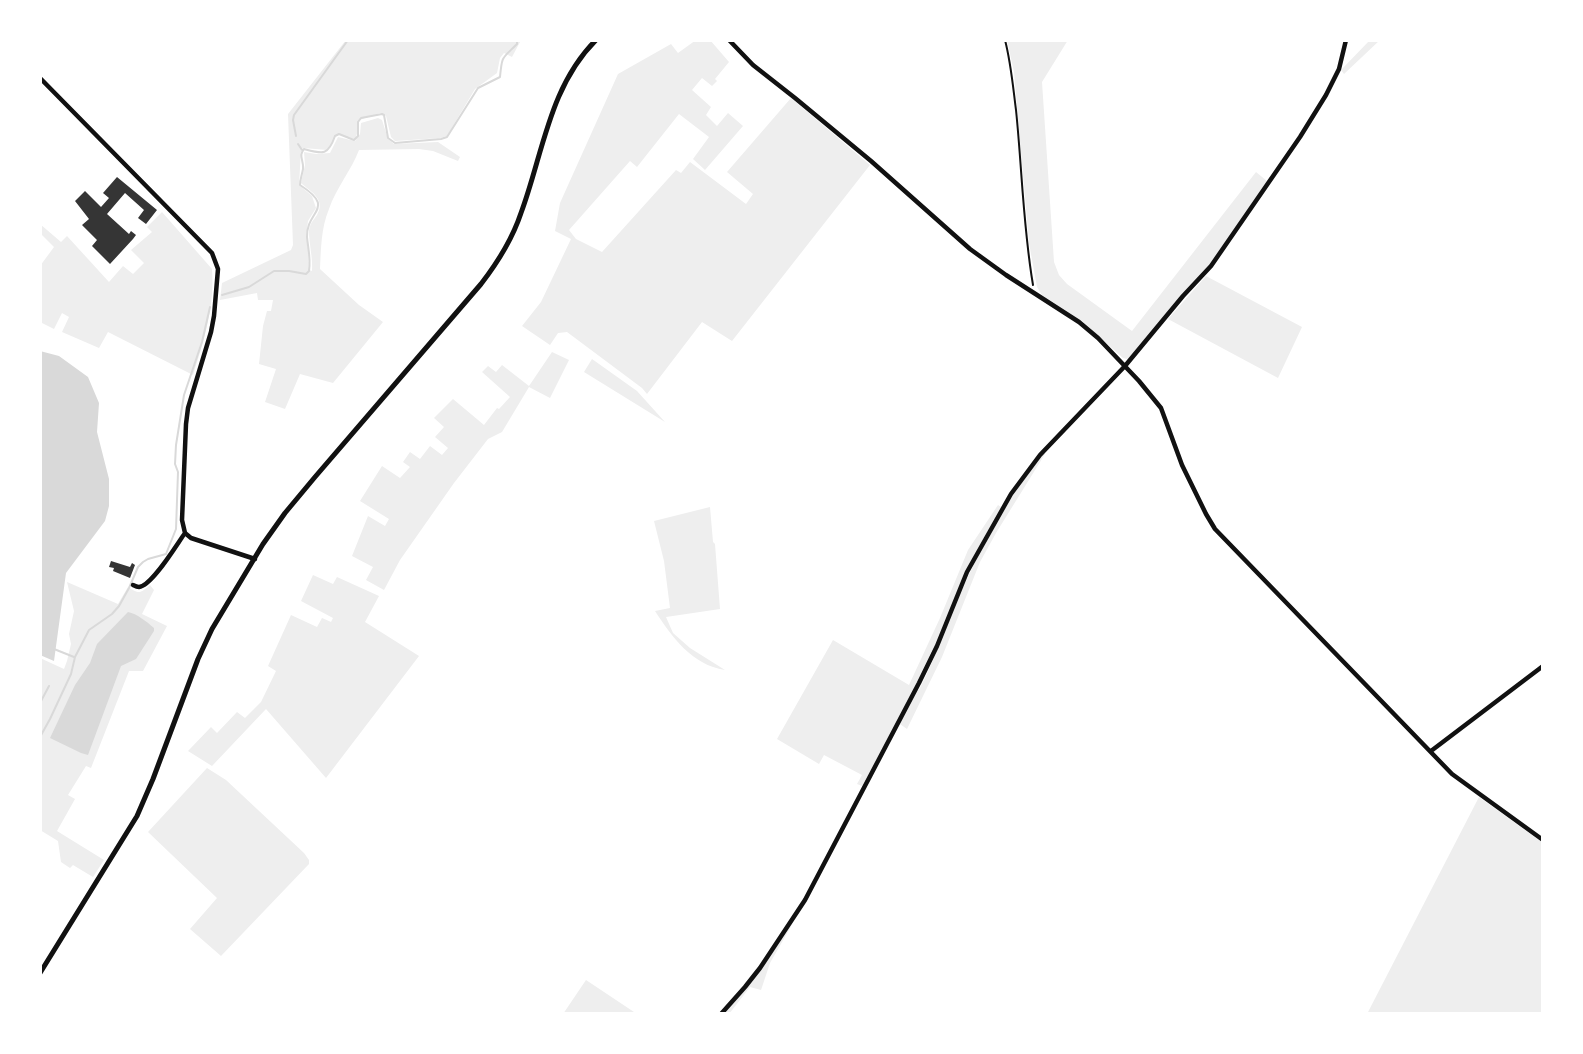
<!DOCTYPE html>
<style>
body{margin:0}
#map{position:relative;width:1583px;height:1054px;overflow:hidden;background:#fff;font-family:Montserrat,sans-serif}
canvas{display:block}
.frame{position:absolute;inset:0;border:42px solid #fff;pointer-events:none}
</style>
<div id="map">
<canvas width="1583" height="1054"></canvas>
<div class="frame"></div>
</div>
<script>
const context = document.querySelector('canvas').getContext('2d');
context.lineJoin = 'round';
function fill(path, color) { context.fillStyle = color; context.fill(path, 'evenodd'); }
function trace(path, color, width, dash) { context.strokeStyle = color; context.lineWidth = width; context.lineCap = dash ? 'butt' : 'round'; context.setLineDash(dash || []); context.stroke(path); }
const green = new Path2D(`
 M346 40H520V42L512 57 504 53 500 58 497 73 475 89 447 136 440 138 395 141 391 137 386 116 380 113 359 120C356 126 359 133 355 139L337 134 328 150 303 148 301 151 299 185 312 196 316 208 308 221 307 229 309 270 312 271C313 258 309 244 309 231 310 223 313 221 317 215 326 199 311 192 301 183L305 165 304 152 316 154 330 153 338 137 355 141 360 134 361 123 378 118 382 120 388 139 394 144 438 142 460 157 458 161 433 151 419 149 359 150C351 171 336 188 329 209 321 228 321 249 320 269L359 305 383 322 333 383 300 374 285 409 265 402 276 369 259 364 263 326 267 311H271L273 300H258L257 293 220 300 222 283 291 250 293 245 288 114Z
 M696 40H710L729 62 715 79 717 81 712 86 702 78 692 90 711 107 706 115 717 126 728 113 743 126 705 170 693 159 709 137 679 114 637 167 630 161 569 230 576 239 602 252 676 170 681 173 690 162 746 204 753 194 727 172 791 98 870 165 732 341 702 322 647 394 642 388 567 332 558 333 550 345 522 326 541 302 571 239 555 231 560 203 618 74 671 44 678 53Z
 M1007 40H1068L1042 82 1054 262 1059 275 1067 284 1132 331 1256 172 1267 181 1212 262 1131 356 1127 359 1123 358 1082 321 1042 295 1037 287 1029 243 1014 72Z
 M1370 40H1380L1344 74 1341 70Z
 M162 212 212 269C215 305 204 341 193 375L108 332 99 348 62 332 69 317 62 313 54 329 40 322V266L54 247 40 233V224L61 242 67 236 109 282 123 266 133 274 144 263 131 250 152 232 147 227Z
 M1206 276 1302 327 1278 378 1168 319Z
 M552 352 569 360 550 398 529 387 502 432 488 439 454 483 400 560 384 590 366 580 373 567 352 556 368 516 385 526 389 519 360 501 382 466 400 478 410 467 403 462 410 452 420 459 430 446 442 455 448 448 435 437 444 427 434 418 453 399 484 425 497 408 499 409 510 397 482 372 488 366 496 372 502 365 529 386Z
 M592 359 637 391 665 422 584 372Z
 M1044 453 1045 454 996 533 980 562 942 657 907 729 897 722 862 786 857 784 862 775 824 755 819 764 777 739 833 640 909 685 940 618 968 550 998 505 1001 507 965 572 937 640 914 688 919 690C940 649 954 604 975 562 994 523 1017 487 1044 453Z
 M710 507 713 542 715 544 720 609 666 617 673 633 690 648 725 670C692 665 672 637 655 611L670 608 664 561 654 521Z
 M313 575 333 584 337 577 379 596 365 622 419 656 326 778 266 709 212 766 188 751 211 727 217 733 237 712 245 718 261 702 276 671 268 666 291 615 317 627 322 618 331 622 333 618 301 601Z
 M67 582 118 604 128 587C139 594 140 594 150 585L154 590 142 614 167 626 143 671H129L91 768 86 766 68 795 75 799 57 831 104 860 93 877 73 865 70 868 61 862 58 841 40 830V658L64 669 67 661 71 644 69 634 74 611Z
 M207 768 226 780 304 853 309 860V864L221 956 190 929 217 898 148 832Z
 M1479 797 1543 843V1014H1367Z
 M793 923 770 963 761 990 750 987 729 1014H724L760 970Z
 M586 980 637 1014H563Z`);
const water = new Path2D(`
 M40 351 59 356 88 377 99 403 97 432 109 479V506L105 521 66 573 54 661 40 655Z
 M128 612C137 614 146 621 154 628V631L136 659 121 666 88 755 81 753 50 738 75 685 90 663 97 644Z`);
const stream = new Path2D(`
 M296 136 293 120 294 115 348 40
 M298 144 302 150
 M222 295 249 287 274 271H289L306 274 309 271C311 259 308 248 307 237 306 210 337 209 300 185 300 179 302 175 303 169 304 160 298 156 304 149 323 154 328 156 335 136L339 134 354 140 358 136V122L361 118 382 114 384 115 388 138 395 143 441 139 447 137 478 88 500 77C502 55 502 59 517 44V40
 M54 649 74 657
 M40 703 49 686
 M40 737 50 719 71 674 75 657 89 630 112 614 119 606 129 588 138 567 143 562 148 559 166 554 176 529 178 472 175 464 176 445 184 395 202 342 210 307`);
const building = new Path2D(`
 M117 177 157 210 146 224 138 218 144 210 125 193 107 214 129 234 131 231 136 235 133 239 110 264 92 246 97 240 82 225 89 219 75 201 85 191 101 207 109 198 103 193Z
 M111 561 130 567 132 563 135 565 130 578 113 571 114 568 109 567Z`);
const path = new Path2D(`
 M1005 40C1011 63 1013 87 1016 110 1022 168 1023 227 1033 285`);
const minor = new Path2D(`
 M729 40 753 65 795 98 871 161 970 249 1006 275 1079 322 1098 338 1139 381 1161 408 1182 465 1206 514 1215 529 1452 774 1543 840
 M40 78 212 253 218 269 214 316 211 332 188 408 186 424 182 520 185 533 191 538 255 559
 M133 585C135 586 137 587 139 587 152 586 177 544 185 533
 M1431 751 1543 666
 M721 1014 745 987 760 968 805 900 919 683 937 646 967 572 1011 494 1040 455 1125 366 1183 296 1211 266 1300 137 1326 95 1339 69 1346 40`);
const tertiary = new Path2D(`
 M40 973 137 816 153 779 198 659 212 629 263 544 285 513 315 477 481 284C498 262 512 240 521 213 543 154 549 87 596 40`);
fill(green, '#eee');
fill(water, '#d9d9d9');
trace(stream, '#d9d9d9', 2);
fill(building, '#353535');
trace(path, '#111', 2);
trace(minor, '#111', 4.5);
trace(tertiary, '#111', 5);
</script>
